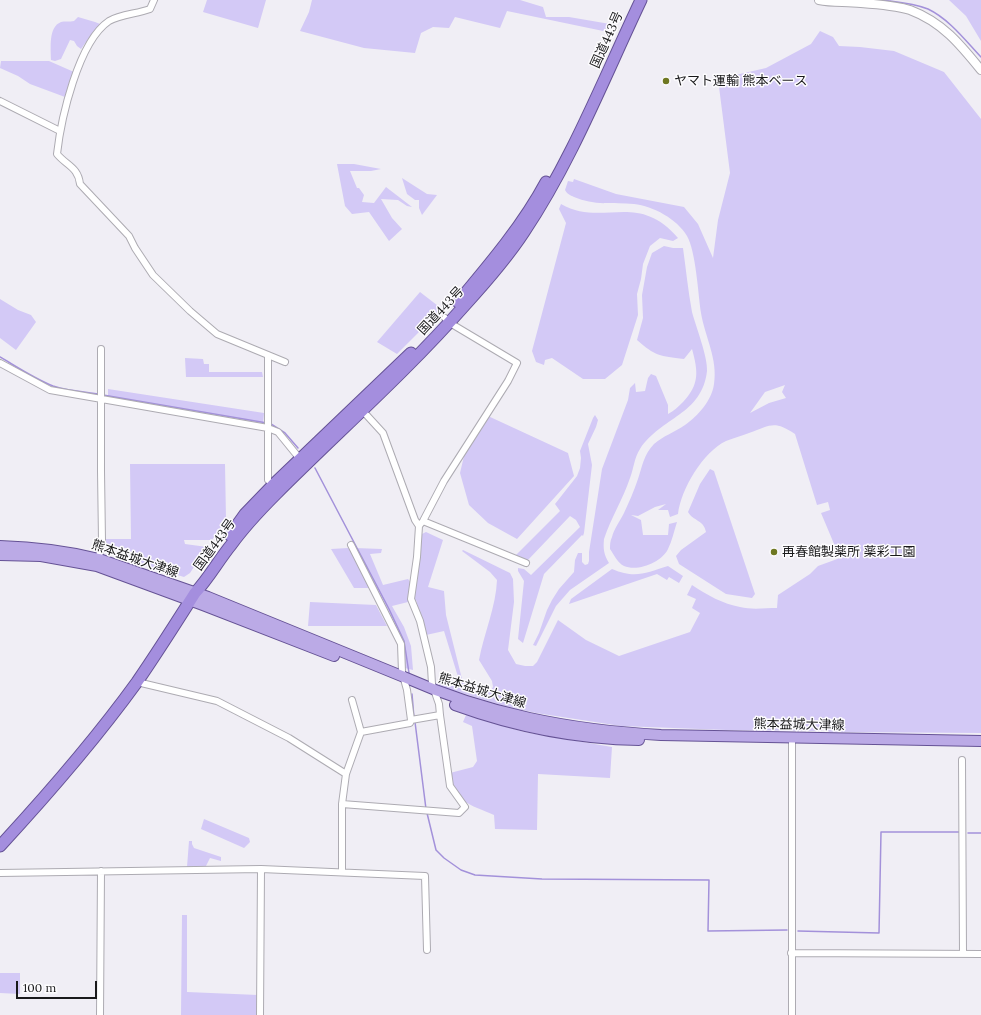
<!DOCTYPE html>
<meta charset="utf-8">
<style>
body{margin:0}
#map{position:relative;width:981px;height:1015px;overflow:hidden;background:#f0eef5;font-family:Lora,serif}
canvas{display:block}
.scale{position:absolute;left:16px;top:981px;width:81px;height:18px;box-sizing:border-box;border:2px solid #19191b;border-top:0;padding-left:5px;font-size:12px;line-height:14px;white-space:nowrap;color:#19191b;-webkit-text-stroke:3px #fdfcfe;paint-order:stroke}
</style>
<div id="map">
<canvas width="981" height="1015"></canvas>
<div class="scale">100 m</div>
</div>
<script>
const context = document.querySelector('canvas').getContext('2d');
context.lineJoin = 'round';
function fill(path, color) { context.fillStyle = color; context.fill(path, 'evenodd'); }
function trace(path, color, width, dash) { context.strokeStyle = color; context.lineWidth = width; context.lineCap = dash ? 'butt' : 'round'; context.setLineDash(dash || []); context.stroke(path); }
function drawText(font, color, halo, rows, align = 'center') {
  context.font = font + ' Lora,"Noto Sans JP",serif'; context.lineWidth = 3; context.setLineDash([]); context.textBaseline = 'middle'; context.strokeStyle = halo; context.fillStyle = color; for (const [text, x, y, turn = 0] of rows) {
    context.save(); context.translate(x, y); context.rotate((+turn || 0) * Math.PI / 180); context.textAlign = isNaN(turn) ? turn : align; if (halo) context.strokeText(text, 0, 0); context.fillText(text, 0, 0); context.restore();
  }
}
const green = new Path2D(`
 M207 0H266L258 28 203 12Z
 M312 0H520L543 7 546 17H569L610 24 608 32 507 11 500 28 455 17 449 28 433 27 421 33 415 53 364 48 300 31 309 12Z
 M949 0H981V41L966 16Z
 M78 17 95 22 100 24 93 32 81 49 77 46 74 41 70 40 61 59 55 61 51 60C51 49 48 27 61 22 64 21 70 22 74 21Z
 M820 31 833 37 839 46 860 47 894 51 944 72 981 119V733L829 732 827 729 821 728 822 731 726 730 621 726 536 713 501 705 449 689 436 683 440 681 450 687 459 680 444 631 426 635 416 600 392 606 404 627 411 646 413 670 405 668 402 643 355 548 382 549 381 553 370 554 383 585 408 579 412 584 417 583 422 534 426 532 443 540 428 587 444 591 446 615 462 679 491 690 493 687 492 681 479 660C484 633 496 607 497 580L490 572 462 551 463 550 510 573 513 579 514 602 508 650 516 664 525 666H533L537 662 558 620 586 640 619 656 690 632 700 613 692 608 696 599 687 595 692 585C707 595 723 604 740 607 752 610 765 608 777 608L778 595 810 574 818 566 840 558 821 513 830 510 828 502 817 505 795 434C774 420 771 425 749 433 742 436 733 438 726 441 703 452 681 489 678 514L670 517 668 510H658L666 504 655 507 638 516 631 515 641 520 643 535H668L669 524 677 522C674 531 672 541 668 549 662 562 638 572 624 566 618 563 614 555 610 549 610 545 610 541 612 537 614 529 620 521 624 513 629 502 634 491 638 479 642 467 644 454 654 444 663 436 675 432 685 425 698 416 712 400 714 384 718 359 705 337 701 313 698 293 696 252 687 236 677 219 653 206 634 204 613 202 594 206 574 197 570 195 567 194 565 190L568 181 573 182 574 179 616 194 684 207 698 224 713 258 718 220 730 173 718 79 766 68 811 44ZM785 385 782 392 786 398 769 403 750 413 765 392Z
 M1 61H49L74 72 65 97 30 84 18 76 0 68Z
 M337 164H354L381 169 371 171H350L357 188H359L364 195 362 202 374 203 386 187 412 207 407 206 398 200 381 199 392 218 402 229 389 241 369 212 352 214 345 206Z
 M402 178 427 194 437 195 422 215 419 208V200H415L407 194Z
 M561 204C603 228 637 190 678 238L673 241 660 238 650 246 643 264 641 279 637 294 638 315 622 365 605 379H583L552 358 545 360 544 365 536 362 532 351 566 223 559 209Z
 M664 246 673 248H683C686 269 688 291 692 312 696 327 708 357 707 371 702 415 661 417 640 449 634 458 634 468 630 478 623 499 611 518 604 539 603 549 604 555 609 563L570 590 556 606 536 646 533 645 539 633 547 610 552 600 559 589 574 572 575 560 578 553H582V562L585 565 588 564 589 561V552L602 469 628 400 630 388 635 383 636 392 645 391 648 378 651 374 656 376 668 405V414C674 411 678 407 683 402 700 384 698 371 692 349L684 359C660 356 655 356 637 340L643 318 642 295 647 267 652 253Z
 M420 292 442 309 397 354 377 342Z
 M0 299 18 310 31 315 36 322 16 350 0 338Z
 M185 358 203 359 204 364H209V372H262L263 377H186Z
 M108 389 264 413 263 424 108 398Z
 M595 415 598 420 596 427 588 444 592 465 584 533 583 536 582 535 544 574 523 643 518 639 524 581 518 571V568L524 569 531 575 580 527 576 520 570 516 527 561 516 555 560 511 555 504 577 476 580 468 581 458 580 451 593 418Z
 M488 416 568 453 574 476 517 539 488 523 469 505 460 473 464 456Z
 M130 464H225L226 519 212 540H184L185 544 207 547 190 573 184 577 128 560 127 548 107 547 105 539H131Z
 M710 469 714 471 755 594 752 598 726 594 679 564 676 556 681 550 706 532C704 520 693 521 688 512L700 484Z
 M348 548 352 552 369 588H354L331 549Z
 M668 566 683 576 679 583 669 577 667 580 657 574 569 604 571 599 612 569C635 579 646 573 668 566Z
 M310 602 376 605 387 626H308Z
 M466 715 524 732 612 747 610 778 538 774 537 830 495 829 494 815C469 804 455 803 450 773L473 767 477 761 472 726 463 722Z
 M204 819 249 838 250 842 244 848 201 829Z
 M189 841H192V844L194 848 221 857V861L210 858 206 866 187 867Z
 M182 915H187V992L258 995V1015H181Z
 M0 973H20V994L0 993Z`);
const stream = new Path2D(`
 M882 0C897 2 913 3 928 9 949 19 965 40 981 57
 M0 357C17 367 35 379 53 386 68 391 84 392 100 394
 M103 395 267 423
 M271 424 285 433 298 448
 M315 468 389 609 404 641 409 673
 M412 694 414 718
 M415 722 426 809
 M427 813 436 850 444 858 461 870 475 875 542 879 709 880 708 931 787 930
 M968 833H981
 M798 931 879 933 881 832H959`);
const minor = new Path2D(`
 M154 0 150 9C137 14 121 14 109 21 78 42 61 119 57 154 67 166 78 167 80 184L129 236 135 248 153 275 190 311 217 334 285 362
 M0 101 60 131
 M268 355V480L273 485
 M0 363 50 390 268 428 278 432 300 459
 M423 521 526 563
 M419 526 423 521 444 481 508 381 517 363 450 323 445 318
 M351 545 401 644 402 672 407 690 411 720
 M98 562 102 541 101 471V349
 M137 682 217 701 289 738 346 774
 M352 700 361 732
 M792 738V1015
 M962 760 963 954
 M342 804 459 813 465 807 450 786 440 715 439 704 432 684 431 667 420 621 411 599 417 557 419 526 415 520 383 433 361 409
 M342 872V804L346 774 361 732 410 723 411 720 440 715
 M0 873 261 869 425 876 427 950
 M791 953 981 954
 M100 1015 101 871
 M260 1015 261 869`);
const tertiary = new Path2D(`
 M819 0C833 3 847 1 861 3 875 4 897 6 910 10 942 22 960 44 981 70`);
const primary = new Path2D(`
 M0 546C33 547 67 551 99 559L208 597 404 677C487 714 570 730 661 735L981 741
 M0 555 41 556 97 566 203 605 334 656
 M455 705C513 726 577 739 639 740`);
const trunk = new Path2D(`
 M458 302C489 265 523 225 546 182
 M230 535 245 514 273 485 411 353
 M0 846C48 794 95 740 137 682 157 653 176 623 195 593 209 578 218 561 231 545 244 527 260 510 276 494 339 431 406 372 465 305 486 282 507 258 524 232 572 160 604 78 641 0`);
const markers = [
 [666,81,4,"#6e7721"],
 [774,552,4,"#6e7721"]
];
const streetNames = [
 ["国道443号",607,40,-66],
 ["国道443号",441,311,-47],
 ["国道443号",215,545,-54],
 ["熊本益城大津線",135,559,19],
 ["熊本益城大津線",482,691,17],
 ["熊本益城大津線",799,725,1]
];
const poiNames = [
 ["ヤマト運輸 熊本ベース",674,81],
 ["再春館製薬所 薬彩工園",782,552]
];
fill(green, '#d3c9f6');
trace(stream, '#a391da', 1.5);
trace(minor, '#adabb2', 8);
trace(tertiary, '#adabb2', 10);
trace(primary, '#655295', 12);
trace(trunk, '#655295', 13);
trace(minor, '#fff', 6);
trace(tertiary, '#fff', 8);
trace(primary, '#bbaae6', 10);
trace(trunk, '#a48ede', 11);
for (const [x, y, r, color] of markers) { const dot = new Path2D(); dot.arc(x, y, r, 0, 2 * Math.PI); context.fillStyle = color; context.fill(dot); trace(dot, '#fdfcfe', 1.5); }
drawText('13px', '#19191b', '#fdfcfe', streetNames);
drawText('13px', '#19191b', '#fdfcfe', poiNames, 'left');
</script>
